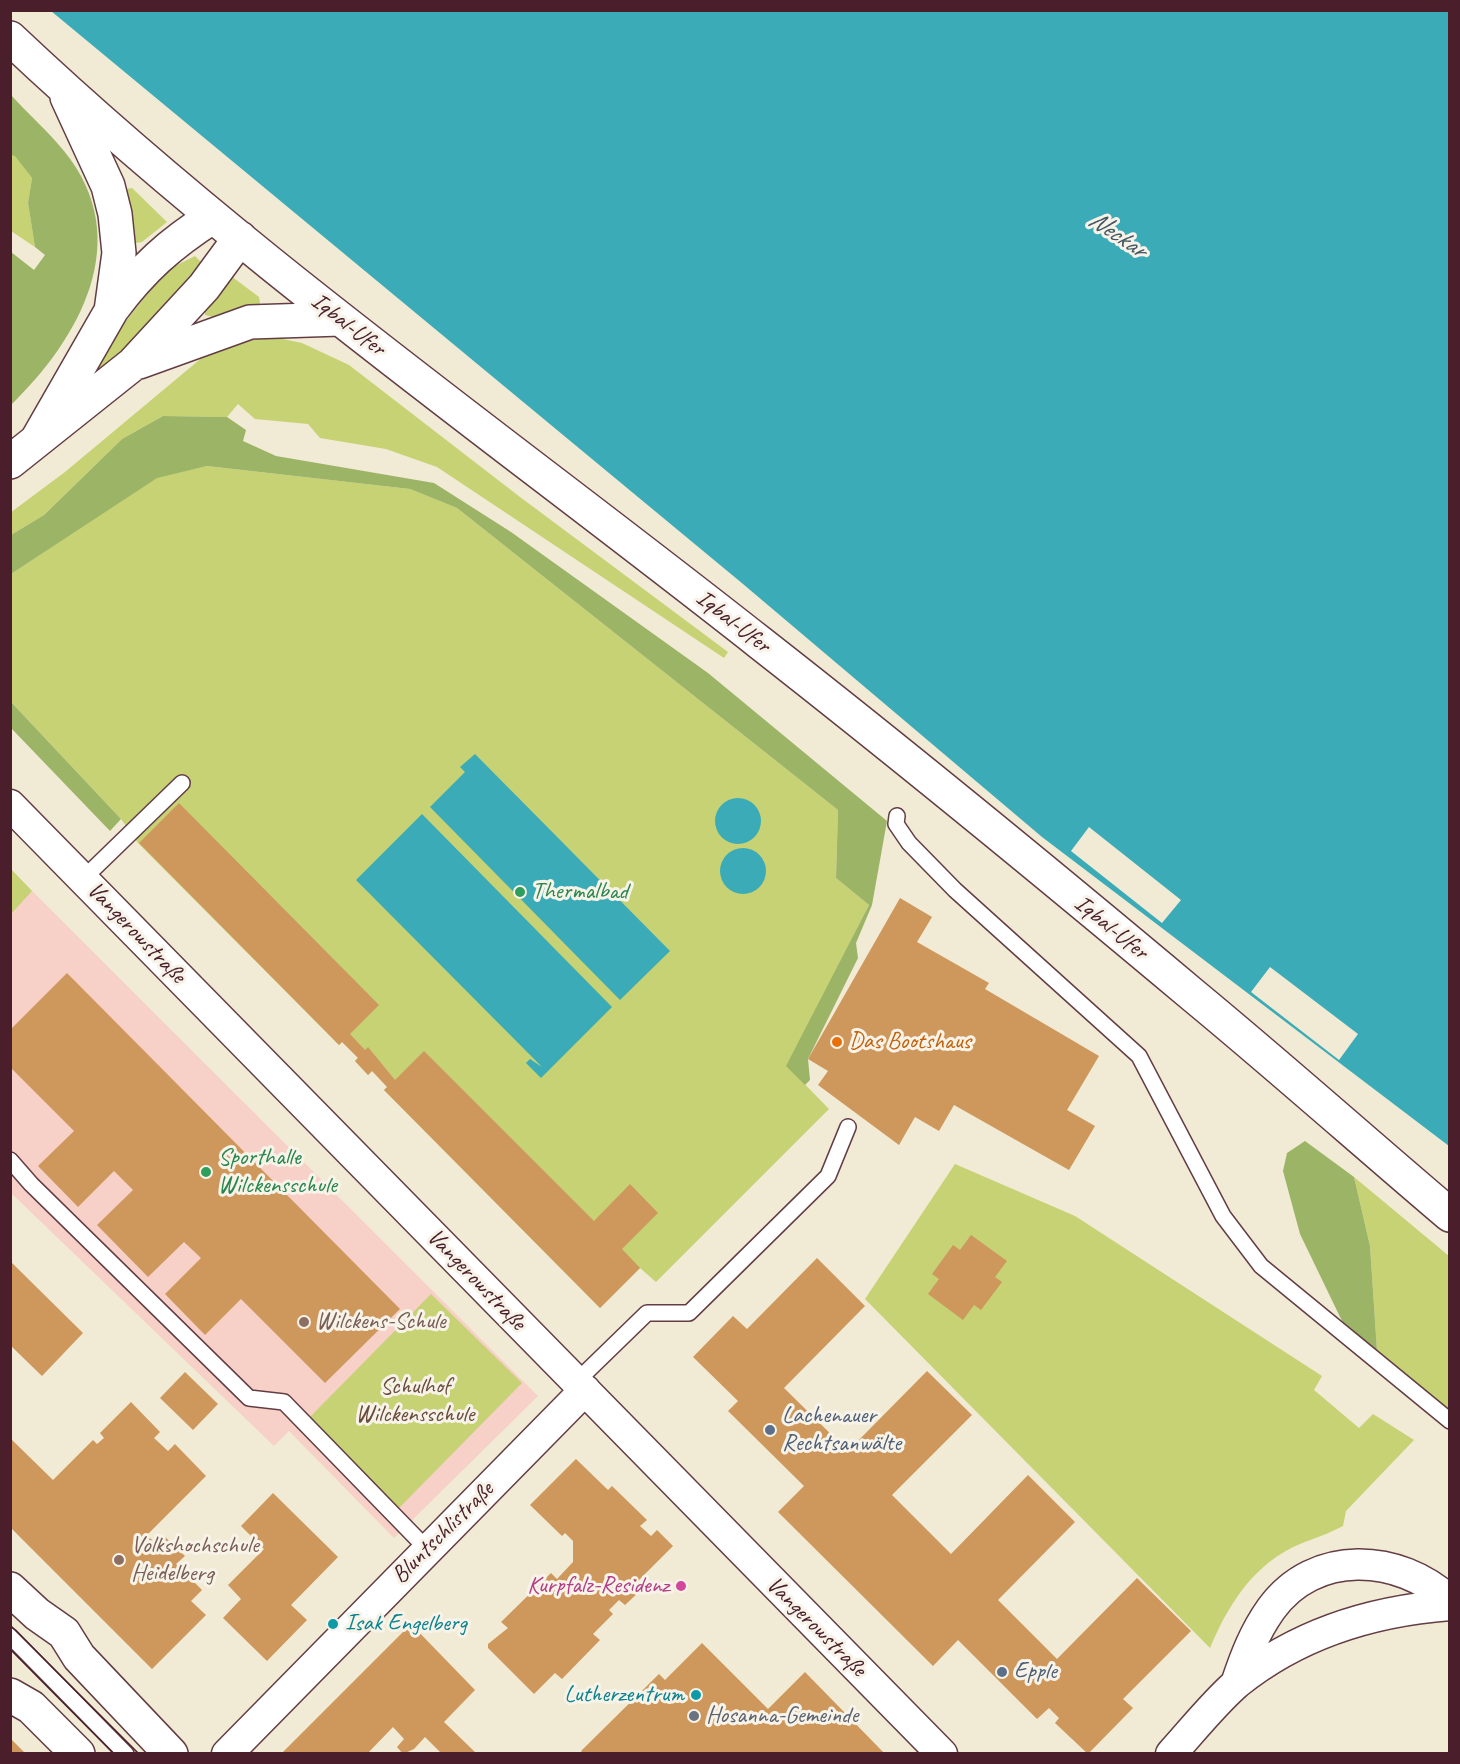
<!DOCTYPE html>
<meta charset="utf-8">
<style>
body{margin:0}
#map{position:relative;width:1460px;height:1764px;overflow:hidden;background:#f1ead4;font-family:Caveat,sans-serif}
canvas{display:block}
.frame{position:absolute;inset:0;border:12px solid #4a1f2b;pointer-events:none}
</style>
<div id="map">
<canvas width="1460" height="1764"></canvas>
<div class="frame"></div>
</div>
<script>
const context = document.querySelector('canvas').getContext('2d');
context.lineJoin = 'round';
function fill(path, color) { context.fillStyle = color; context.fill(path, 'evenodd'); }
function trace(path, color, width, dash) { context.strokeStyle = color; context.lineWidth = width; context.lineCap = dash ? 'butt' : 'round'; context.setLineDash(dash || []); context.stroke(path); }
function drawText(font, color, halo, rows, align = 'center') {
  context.font = font + ' Caveat,sans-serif'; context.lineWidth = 6; context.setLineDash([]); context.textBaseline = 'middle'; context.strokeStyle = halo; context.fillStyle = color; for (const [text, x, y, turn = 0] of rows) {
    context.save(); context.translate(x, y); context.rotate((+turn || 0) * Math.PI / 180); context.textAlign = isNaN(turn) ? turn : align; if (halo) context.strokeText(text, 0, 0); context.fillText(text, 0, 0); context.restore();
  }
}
const built = new Path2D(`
 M10 869 538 1396 394 1538 289 1431 274 1446 11 1193Z`);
const green = new Path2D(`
 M10 155H15L32 178 28 203 35 247 11 231Z
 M132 188 167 222 142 242 136 243 130 236 124 193 126 189Z
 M195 256 202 263 200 269 106 370 97 369 95 359 167 270Z
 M231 276 259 297 260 303 255 308 213 317 205 315V308Z
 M278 338 302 343 349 365 520 497 728 652 724 658 437 467 386 449 320 438 308 424 255 419 238 404 227 417 163 416 122 439 44 515 11 535 10 513 65 472 204 356 246 340Z
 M207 466 410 489 457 508 838 810 836 878 869 905 787 1066 829 1109 656 1282 640 1268 600 1308 384 1090 391 1084 375 1068 368 1075 355 1061 361 1054 346 1038 339 1045 138 843 121 819 11 702V574L157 477Z
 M11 869 32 891 11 914H10Z
 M955 1164 1075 1216 1322 1376 1314 1390 1359 1428 1373 1414 1414 1440 1346 1511 1343 1526C1328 1534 1315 1538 1300 1544 1254 1563 1228 1605 1210 1648L865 1299Z
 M1354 1177 1449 1256V1411L1377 1351 1370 1246Z
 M431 1294 522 1383 399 1508 308 1419Z`);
const forest = new Path2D(`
 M11 95C28 114 48 131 64 151 136 239 80 338 11 405V252L34 270 45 255 35 247 28 203 32 178 15 156 11 155Z
 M163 416 227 417 246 430 243 441 276 456 434 483 511 532 708 673 887 821 872 905 856 943 858 958 808 1059 810 1080 805 1085 786 1066 869 905 836 878 838 810 457 508 410 489 207 466 157 478 11 574V535L44 515 122 439Z
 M11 702 121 819 110 831 11 728Z
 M1305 1141 1354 1177 1370 1246 1377 1351 1342 1321 1300 1234 1283 1171 1287 1153Z`);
const water = new Path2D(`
 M51 11H1449V1146L1042 837 743 584Z
 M475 754 670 951 620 1000 430 807 465 772 460 767Z
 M715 821a23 23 0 1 1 46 0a23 23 0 1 1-46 0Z
 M422 814 612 1007 541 1078 526 1063 530 1059 542 1067 356 880Z
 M720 871a23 23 0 1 1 46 0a23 23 0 1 1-46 0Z`);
const pier = new Path2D(`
 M1089 827 1181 900 1162 923 1071 851Z
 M1270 967 1358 1034 1339 1060 1251 992Z`);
const building = new Path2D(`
 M179 803 379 1005 350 1034 365 1050 368 1047 395 1080 424 1051 594 1221 630 1184 658 1213 622 1249 640 1268 600 1308 384 1090 387 1087 372 1071 368 1075 355 1061 358 1058 342 1042 339 1045 139 843Z
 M900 898 932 917 917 942 989 983 985 989 1099 1056 1067 1110 1095 1126 1069 1170 954 1105 939 1131 915 1117 899 1145 818 1085 828 1071 808 1059Z
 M67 973 400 1309 325 1383 241 1299 205 1335 165 1294 201 1258 184 1242 148 1277 97 1225 133 1190 114 1171 78 1207 38 1166 74 1131 10 1067V1030Z
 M971 1235 1007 1261 995 1277 1002 1282 981 1310 974 1305 963 1320 928 1294 939 1279 932 1274 953 1245 960 1250Z
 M817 1258 865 1306 784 1388 848 1451 927 1371 972 1415 892 1495 951 1554 1028 1475 1075 1522 998 1600 1057 1659 1137 1578 1191 1631 1123 1699 1133 1708 1088 1754 1055 1723 1059 1718 1049 1708 1037 1719 958 1640 933 1666 778 1512 804 1486 728 1411 738 1401 693 1357 733 1316 747 1329Z
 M10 1261 83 1333 42 1376 10 1345Z
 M185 1372 218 1404 193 1430 160 1398Z
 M131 1402 160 1432 154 1438 168 1451 175 1444 206 1476 147 1535 155 1543 163 1535 185 1556 176 1564 202 1590 191 1601 206 1615 152 1669 10 1527V1438L53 1480 93 1440 97 1444 104 1438 100 1433Z
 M576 1459 608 1490 612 1486 647 1520 640 1526 651 1536 657 1530 673 1546 633 1586 639 1592 625 1605 619 1600 609 1610 613 1614 593 1634 600 1640 562 1679 555 1673 534 1694 488 1648V1644L508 1628 501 1622 551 1573 557 1579 573 1562V1541L565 1533 562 1536 530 1505Z
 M273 1493 338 1557 291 1605 307 1620 267 1661 223 1618 241 1599 228 1585 264 1549 241 1526Z
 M411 1624 475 1690 444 1722 477 1754H442L425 1737 414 1749 403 1754 397 1747 404 1739 393 1727 367 1754H281Z
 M702 1643 768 1709 805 1672 885 1754H583L581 1751 659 1674 665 1680Z
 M10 1738 26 1754H10Z`);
const lane = new Path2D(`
 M897 816 896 824 909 843 955 890 1139 1056 1223 1216 1261 1266 1450 1421
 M83 879 182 783
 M10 1160 31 1184 249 1398 284 1402 427 1549
 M576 1382 647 1313H689L828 1176 848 1127
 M10 1636 126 1754`);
const street = new Path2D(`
 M10 805 942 1754
 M1236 1684C1245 1657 1254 1633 1271 1609 1314 1549 1399 1553 1450 1601
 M227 1754 585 1390
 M1171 1754C1192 1731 1213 1704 1237 1683 1299 1633 1371 1611 1450 1605`);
const secondary = new Path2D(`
 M10 1589 37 1614 64 1633 79 1657 171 1754
 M10 1695 31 1707 78 1754`);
const primary = new Path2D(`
 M10 38C244 259 507 443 759 642 906 757 1051 876 1194 996 1280 1067 1364 1142 1450 1215
 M113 308C143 268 170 244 212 217
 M139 362 250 322 340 319
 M37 440 111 311 119 253 115 214 108 186 67 97
 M10 462 133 364 204 287 240 238`);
const tram = new Path2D(`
 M10 1625 139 1754
 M10 1649 114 1754`);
const markers = [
 [520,892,6,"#2e9e5b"],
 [837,1042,6,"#e8710a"],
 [206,1172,6,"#2e9e5b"],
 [304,1322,6,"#8d6e63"],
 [770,1430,6,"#5c6f8a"],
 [119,1560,6,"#8d6e63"],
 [681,1586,6,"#d1479c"],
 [333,1624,6,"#0f9aa8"],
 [1002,1672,6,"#5c6f8a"],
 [696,1695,6,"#0f9aa8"],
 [694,1716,6,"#6b7280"]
];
const streetNames = [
 ["Iqbal-Ufer",348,325,38],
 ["Iqbal-Ufer",733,622,38],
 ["Iqbal-Ufer",1111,928,39],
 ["Vangerowstraße",136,933,46],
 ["Vangerowstraße",476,1280,46],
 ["Bluntschlistraße",443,1533,-45],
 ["Vangerowstraße",816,1627,45]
];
const leisureNames = [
 ["Thermalbad",532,892],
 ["Sporthalle",218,1158],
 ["Wilckensschule",218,1186]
];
const foodNames = [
 ["Das Bootshaus",849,1042]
];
const educationNames = [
 ["Wilckens-Schule",316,1322],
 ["Volkshochschule",131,1546],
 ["Heidelberg",131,1574]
];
const parkNames = [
 ["Schulhof",415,1387],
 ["Wilckensschule",415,1415]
];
const serviceNames = [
 ["Lachenauer",782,1416],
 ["Rechtsanwälte",782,1444],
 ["Epple",1014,1672]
];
const hotelNames = [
 ["Kurpfalz-Residenz",669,1586]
];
const cultureNames = [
 ["Isak Engelberg",345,1624],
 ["Lutherzentrum",684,1695,"right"]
];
const worshipNames = [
 ["Hosanna-Gemeinde",706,1716]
];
const waterNames = [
 ["Neckar",1117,235,34]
];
fill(built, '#f7d1c8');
fill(green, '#c6d274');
fill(forest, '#9cb466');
fill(water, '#3bacb7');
fill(pier, '#f1ead4');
fill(building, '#ce985d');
trace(lane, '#633d44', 18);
trace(street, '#633d44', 33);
trace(secondary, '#633d44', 36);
trace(primary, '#633d44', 36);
trace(lane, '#fff', 15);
trace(street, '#fff', 30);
trace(secondary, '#fff', 33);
trace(primary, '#fff', 33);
trace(tram, '#4a1f2b', 1.5);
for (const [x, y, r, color] of markers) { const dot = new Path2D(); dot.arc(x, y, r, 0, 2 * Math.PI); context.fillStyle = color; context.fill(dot); trace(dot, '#f7f3e8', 2); }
drawText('24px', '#4a1f2b', '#f7f3e8', streetNames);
drawText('24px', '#27864d', '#f7f3e8', leisureNames, 'left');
drawText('24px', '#c56008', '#f7f3e8', foodNames, 'left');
drawText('24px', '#785e54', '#f7f3e8', educationNames, 'left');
drawText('24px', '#694c3d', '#f7f3e8', parkNames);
drawText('24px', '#4e5e75', '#f7f3e8', serviceNames, 'left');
drawText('24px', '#b23c85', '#f7f3e8', hotelNames, 'right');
drawText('24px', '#0d838f', '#f7f3e8', cultureNames, 'left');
drawText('24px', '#5b616d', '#f7f3e8', worshipNames, 'left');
drawText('italic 26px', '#445763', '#f7f3e8', waterNames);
</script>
